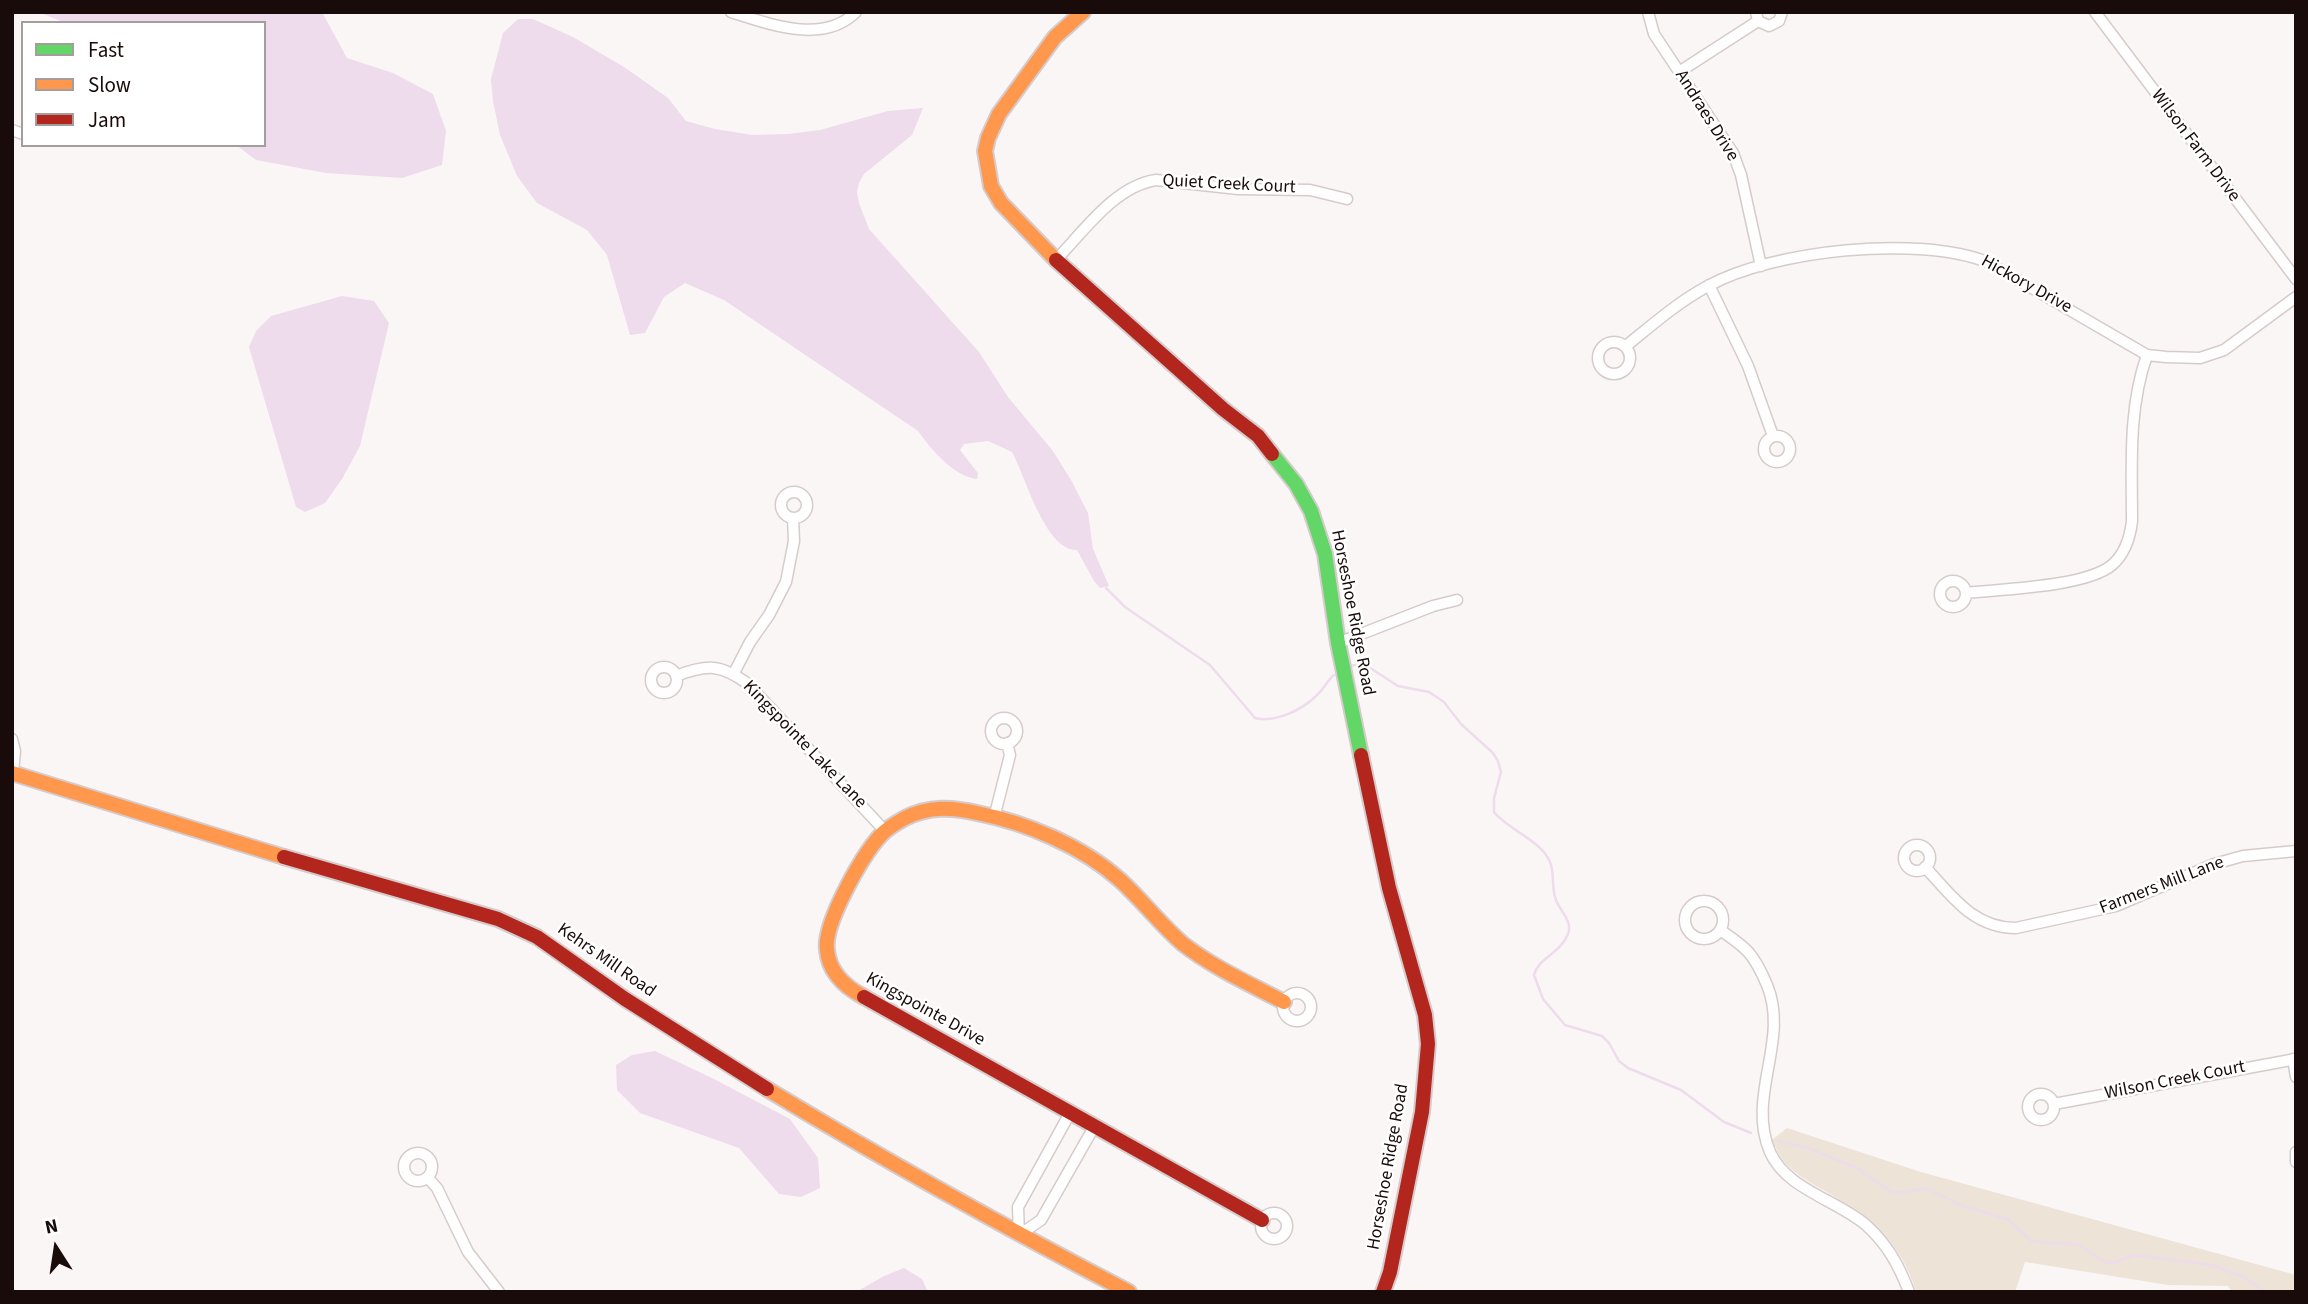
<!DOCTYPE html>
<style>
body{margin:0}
#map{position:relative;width:2308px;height:1304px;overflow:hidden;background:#fbf6f6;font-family:"Source Sans 3",sans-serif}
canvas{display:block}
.frame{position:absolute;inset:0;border:14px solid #190b0a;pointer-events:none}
.legend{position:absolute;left:21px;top:21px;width:245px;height:126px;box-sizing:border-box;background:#fff;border:2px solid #a39d9d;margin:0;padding:9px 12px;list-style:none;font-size:21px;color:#190b0a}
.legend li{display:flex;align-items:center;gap:14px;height:35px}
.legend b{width:35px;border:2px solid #a39d9d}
.north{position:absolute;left:21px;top:1213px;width:70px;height:70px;-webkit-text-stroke:5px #fff;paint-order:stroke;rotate:348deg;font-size:19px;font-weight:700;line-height:28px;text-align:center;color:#190b0a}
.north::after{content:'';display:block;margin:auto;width:24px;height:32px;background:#190b0a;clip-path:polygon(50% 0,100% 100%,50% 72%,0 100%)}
</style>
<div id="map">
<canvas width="2308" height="1304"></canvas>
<div class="frame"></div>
<ul class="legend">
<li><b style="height:9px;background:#63d668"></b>Fast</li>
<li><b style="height:9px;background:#ff974d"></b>Slow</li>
<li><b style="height:9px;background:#b3261e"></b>Jam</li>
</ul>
<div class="north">N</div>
</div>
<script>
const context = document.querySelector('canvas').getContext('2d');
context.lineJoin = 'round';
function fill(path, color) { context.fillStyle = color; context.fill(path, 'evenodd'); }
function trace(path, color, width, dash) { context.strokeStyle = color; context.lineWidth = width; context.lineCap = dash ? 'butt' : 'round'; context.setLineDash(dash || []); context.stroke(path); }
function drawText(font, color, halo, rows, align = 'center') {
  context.font = font + ' "Source Sans 3",sans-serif'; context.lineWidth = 5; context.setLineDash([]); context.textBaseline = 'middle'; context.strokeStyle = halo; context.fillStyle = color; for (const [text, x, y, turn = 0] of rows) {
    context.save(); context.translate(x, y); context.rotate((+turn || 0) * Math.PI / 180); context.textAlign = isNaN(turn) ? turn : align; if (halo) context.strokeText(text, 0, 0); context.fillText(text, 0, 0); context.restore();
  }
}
const green = new Path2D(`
 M1787 1128 1921 1172 2296 1275V1292H2232L2228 1286 2168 1285 2025 1262 2015 1292H1916C1902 1241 1867 1217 1825 1191 1811 1183 1796 1175 1785 1163 1779 1157 1776 1147 1772 1140Z`);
const water = new Path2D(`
 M38 12H322L347 58 393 73 433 94 446 131 442 165 402 178 326 173 256 160 236 145H264V23H66Z
 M518 19H533L573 37 624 67 668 98 686 121 715 129 752 135 788 134 820 130 888 111 923 108 912 135 864 174 859 183 857 192 859 203 869 229 979 352 1008 397 1053 451 1071 480 1088 513 1093 549 1109 586 1100 588 1094 581 1077 550C1045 551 1025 475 1012 452L988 441 964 444 960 450 978 473 977 479C954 477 930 448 918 431L724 300 685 283 664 297 645 333 630 335 607 255 587 230 537 203 517 176 500 135 493 101 491 79 503 33Z
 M342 296 374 301 389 323 360 446 342 479 325 503 305 512 296 507 249 347 256 331 271 316Z
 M655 1051 712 1078 790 1119 818 1158 820 1188 801 1197 779 1194 739 1148 640 1113 617 1090 616 1065 632 1055Z
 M904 1268 922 1279 928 1292H856L884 1276Z`);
const stream = new Path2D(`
 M1106 588 1125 607 1210 665 1255 718C1275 723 1302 710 1316 696 1323 690 1327 681 1334 675
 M1348 667 1358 664 1367 666 1398 686 1429 692 1444 702 1461 724 1493 753 1498 761 1501 772 1494 798V812C1507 829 1542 841 1550 862 1555 874 1551 888 1556 900 1560 911 1573 921 1568 934 1560 954 1538 958 1534 975L1543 999 1565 1025 1602 1036 1609 1043 1619 1061 1628 1068 1681 1090 1724 1122 1751 1133
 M1779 1141 1808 1148 1857 1168 1890 1191 1898 1193 1924 1189 1930 1190 1963 1206 2007 1219 2032 1241 2079 1245 2105 1262 2113 1263 2135 1255 2211 1265 2242 1276 2266 1292`);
const street = new Path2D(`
 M731 12C769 24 823 45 856 12
 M1648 12 1654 34 1733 153 1741 175 1761 266
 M1756 12 1758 21 1769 26 1779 21 1782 12
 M2095 12 2296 279
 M1679 72 1758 21
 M12 130 23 134
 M1056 260C1084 231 1115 186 1156 180L1238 189 1310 190 1347 199
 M1709 285 1748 366 1773 436
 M1598 358a16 16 0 1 1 32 0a16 16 0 1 1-32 0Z
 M1626 346C1652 325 1678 302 1708 286 1773 250 1918 235 1987 262L2147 355 2166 357 2200 358 2224 350 2296 297
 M1764 449a13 13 0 1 1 26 0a13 13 0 1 1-26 0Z
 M781 505a13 13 0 1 1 26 0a13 13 0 1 1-26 0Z
 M1940 594a13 13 0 1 1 26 0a13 13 0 1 1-26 0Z
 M1966 593C2001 589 2086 587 2112 565 2125 554 2130 538 2132 521 2132 465 2128 409 2147 355
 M1338 643 1433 606 1457 600
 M651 680a13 13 0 1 1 26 0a13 13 0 1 1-26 0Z
 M734 673 750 642 769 615 786 582 794 541 793 518
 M676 676C707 664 721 664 748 684L885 831
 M991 731a13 13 0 1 1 26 0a13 13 0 1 1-26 0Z
 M12 739 15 751 13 773
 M994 818 1010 755 1007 743
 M1904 858a13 13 0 1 1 26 0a13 13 0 1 1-26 0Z
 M1925 867C1952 896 1973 928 2016 928L2116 906 2214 864 2243 856 2296 851
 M1685 920a19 19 0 1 1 38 0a19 19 0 1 1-38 0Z
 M1720 930C1747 948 1754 954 1767 985 1790 1040 1746 1096 1770 1152 1786 1189 1837 1200 1866 1225 1887 1244 1899 1265 1909 1292
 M1283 1007a14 14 0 1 1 28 0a14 14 0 1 1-28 0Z
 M2293 1059 2296 1077
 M2028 1107a13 13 0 1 1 26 0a13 13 0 1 1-26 0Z
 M2054 1104 2296 1059
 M2296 1152V1162
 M404 1167a14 14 0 1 1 28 0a14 14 0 1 1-28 0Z
 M428 1178 437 1188 468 1252 499 1292
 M1261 1226a13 13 0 1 1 26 0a13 13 0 1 1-26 0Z
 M1019 1235 1018 1207 1070 1113
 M1019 1235 1041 1220 1094 1127`);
const fast = new Path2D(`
 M1272 454 1296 484 1311 511 1325 554 1338 643 1361 755`);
const slow = new Path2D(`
 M1056 260 1001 203 991 186 985 151 988 138 999 114 1055 37 1083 12
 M12 773 284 857
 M864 997C845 987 829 972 827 950 823 924 862 856 880 836 887 828 896 823 905 818 929 806 952 807 977 813 1027 823 1082 846 1120 880 1142 900 1160 924 1183 944 1214 968 1250 984 1284 1002
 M767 1089C886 1161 1006 1228 1129 1292`);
const jam = new Path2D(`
 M1056 260 1223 409 1258 436 1272 454
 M1361 755 1389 888 1425 1015 1428 1044 1422 1112 1390 1272 1383 1292
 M284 857 498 919 537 937 625 999 767 1089
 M864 997 1262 1220`);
const streetNames = [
 ["Andraes Drive",1706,116,58],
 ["Wilson Farm Drive",2195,146,53],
 ["Quiet Creek Court",1229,185,3],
 ["Hickory Drive",2026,285,29],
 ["Horseshoe Ridge Road",1352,613,79],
 ["Kingspointe Lake Lane",804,745,46],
 ["Farmers Mill Lane",2162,886,-21],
 ["Kehrs Mill Road",606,961,35],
 ["Kingspointe Drive",925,1010,29],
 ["Wilson Creek Court",2175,1081,-11],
 ["Horseshoe Ridge Road",1389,1167,-80]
];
fill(green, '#ede3d7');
fill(water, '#eedbec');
trace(stream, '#eedbec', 2.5);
trace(street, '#d6cbcb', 13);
trace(fast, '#d6cbcb', 18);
trace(slow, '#d6cbcb', 18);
trace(jam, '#d6cbcb', 18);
trace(street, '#fefefe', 10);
trace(fast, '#63d668', 14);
trace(slow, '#ff974d', 14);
trace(jam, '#b3261e', 14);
drawText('18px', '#190b0a', '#fff', streetNames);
</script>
